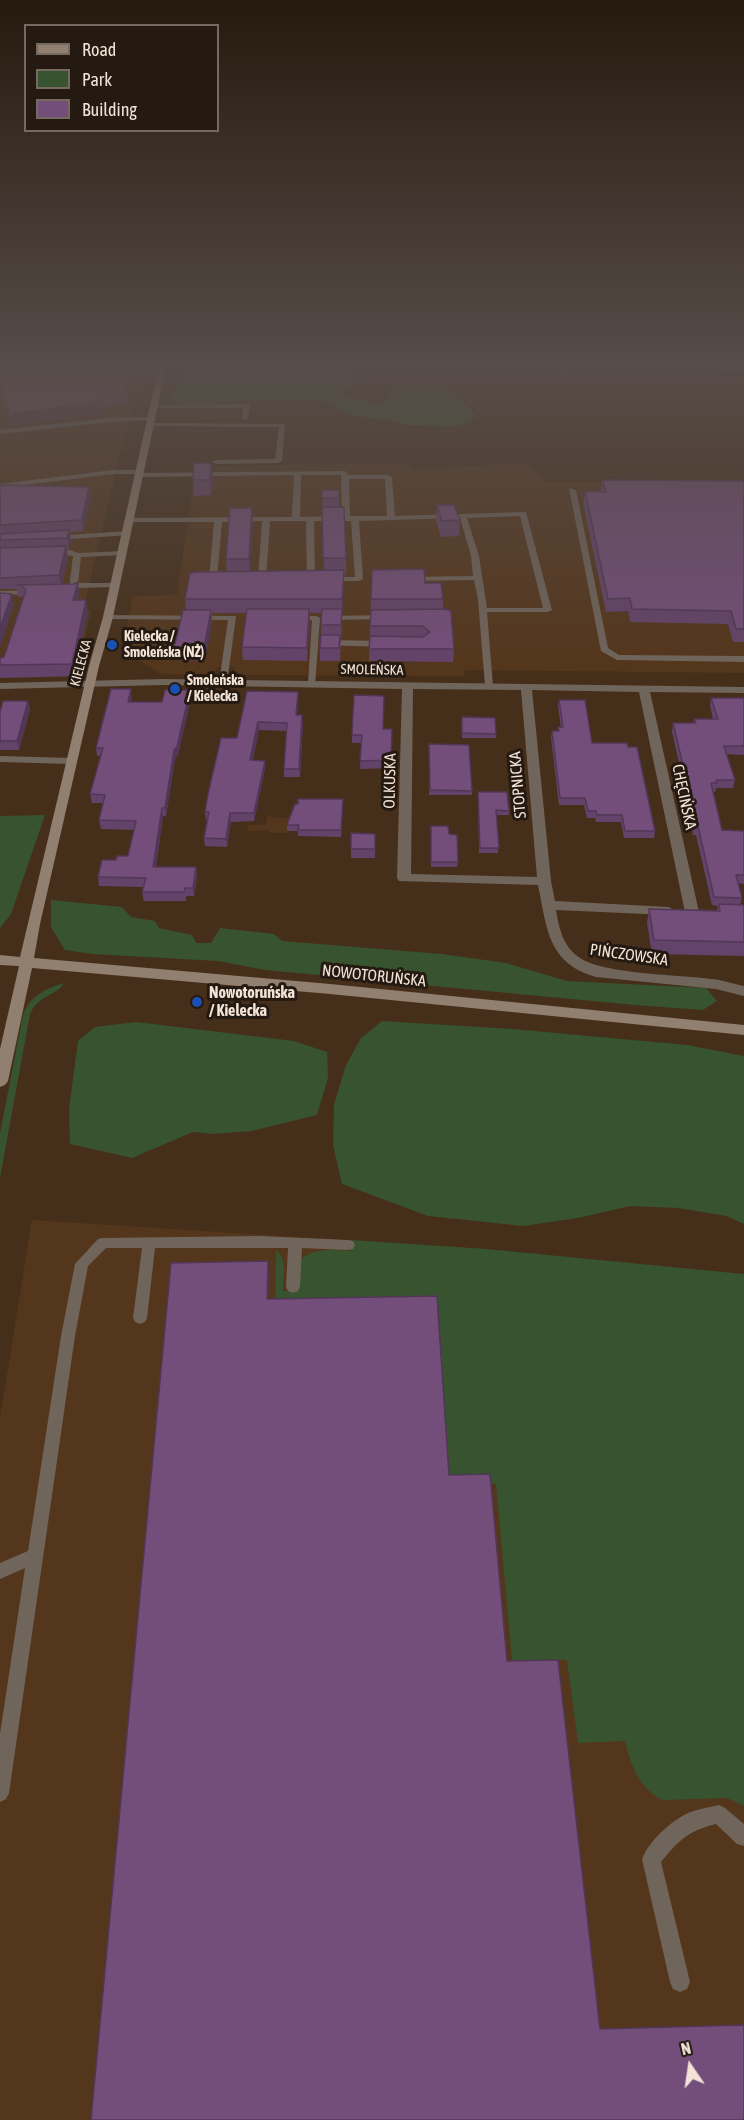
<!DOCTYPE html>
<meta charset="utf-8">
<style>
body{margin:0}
#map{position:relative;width:744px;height:2120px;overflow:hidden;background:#462f1a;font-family:"Asap Condensed",sans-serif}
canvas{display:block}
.legend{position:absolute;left:24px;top:24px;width:195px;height:108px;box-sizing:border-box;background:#241a11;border:2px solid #766a60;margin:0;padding:8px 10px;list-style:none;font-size:18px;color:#f2e3d6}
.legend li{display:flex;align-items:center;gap:12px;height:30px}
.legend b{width:30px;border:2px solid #766a60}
.north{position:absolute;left:660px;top:2036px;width:60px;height:60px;-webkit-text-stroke:4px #241a11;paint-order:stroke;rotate:347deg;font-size:16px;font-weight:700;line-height:24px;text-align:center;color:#f2e3d6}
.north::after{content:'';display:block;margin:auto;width:21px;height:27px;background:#f2e3d6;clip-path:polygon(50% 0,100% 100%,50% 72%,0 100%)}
</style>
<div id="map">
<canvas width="744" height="2120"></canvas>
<ul class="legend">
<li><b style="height:8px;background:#917f6f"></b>Road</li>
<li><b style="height:16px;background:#37532f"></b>Park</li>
<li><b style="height:16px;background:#744e7b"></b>Building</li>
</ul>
<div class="north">N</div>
</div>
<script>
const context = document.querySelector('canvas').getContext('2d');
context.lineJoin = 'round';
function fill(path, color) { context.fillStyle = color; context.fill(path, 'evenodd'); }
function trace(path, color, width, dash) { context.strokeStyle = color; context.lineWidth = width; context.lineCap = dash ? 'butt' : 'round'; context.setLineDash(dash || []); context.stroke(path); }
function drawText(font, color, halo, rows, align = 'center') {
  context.font = font + ' "Asap Condensed",sans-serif'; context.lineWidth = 6; context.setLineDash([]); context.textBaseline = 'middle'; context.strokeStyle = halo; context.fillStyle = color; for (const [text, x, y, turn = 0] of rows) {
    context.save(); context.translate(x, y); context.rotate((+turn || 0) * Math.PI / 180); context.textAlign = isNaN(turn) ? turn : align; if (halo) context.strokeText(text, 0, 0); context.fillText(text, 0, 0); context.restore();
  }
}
const built = new Path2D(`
 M0 369H145L120 454 83 610 91 611 76 677 0 678Z
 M408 463 412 469 527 463 545 481 744 484V673L465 670 464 676 240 675 233 668 219 667 209 675 161 674 122 650 133 596 177 595 196 466Z
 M267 816 276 818H295L286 833H270L268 830 247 831 248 825H266Z
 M32 1220 486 1249 744 1772V2120H0V1418Z`);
const green = new Path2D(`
 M187 369H348L356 382 342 392 345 396 377 405 386 402 390 397 388 390C401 384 437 385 450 392 459 396 468 408 475 415L472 422 452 427 405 425 395 421 354 416 321 400H250L189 406 174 403 169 397Z
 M45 815 11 914 0 928V816Z
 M51 900 122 907 131 917 155 921 159 928 192 935 196 943H211L220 928 274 934 282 941 442 954 506 963 567 981 706 988 717 1001 703 1010 635 1005 265 970 218 961 92 954 65 950 51 927Z
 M64 983C57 996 39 994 30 1014L0 1178V1133L23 1015C30 996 45 989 64 983Z
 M382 1021 513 1029 687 1045 744 1056V1224L726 1216 679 1208 630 1206 578 1218 523 1226 428 1216 342 1184 333 1145 334 1104 346 1065 361 1038Z
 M136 1022 294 1041 327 1052 328 1078 317 1115 252 1131 213 1134 193 1132 132 1158 70 1144 69 1109 78 1041 95 1027Z
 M351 1240 486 1249 744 1274V1806L727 1798 663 1800C640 1790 630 1764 625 1741L578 1743 567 1660H512L496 1484 450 1483 438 1302 314 1306 275 1300 276 1250C288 1260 283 1276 283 1291L298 1290 301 1259C316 1247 333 1250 351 1251Z`);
const lane = new Path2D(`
 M559 369H565L566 376H562Z
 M719 369H744V372L722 371Z
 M163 371V373L161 374 109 377 106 375 109 373Z
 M154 405 247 404 250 406 248 418 245 420 242 418 243 408H152V406Z
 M151 417 154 419 153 420 109 422 0 434V430L109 418Z
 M151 423 285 424 282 461 278 463 216 464 212 462 216 460 275 459 279 427 149 426 148 425Z
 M113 470H140L143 473 345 471 349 475H388L392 477 395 516 526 512 552 610 548 612H487L493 686 489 689 485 686 478 599 474 580 408 581 404 579 408 577 473 576 471 556 460 518 359 521 363 579 359 581H330L326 579 330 577H355L351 521H314L315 580 311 582 307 580 306 521H270L266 580 262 582 258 580 262 521 222 522 217 578 223 580 213 582 209 580 214 522H127V518L292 517 294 475 139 477 136 474H113L0 488V484ZM301 475H341L342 516 300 517ZM349 479H385L387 516H350ZM520 516 543 608H487L479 556 467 518Z
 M569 488 576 490 608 648 619 655 744 656V662L617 660 601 651Z
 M127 531 131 533 130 535 55 540 51 538 55 536Z
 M49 550H70L78 553 125 551 126 553 122 555 81 557 78 583H115L119 585 115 587 77 588 76 593H63V589H69L73 556 52 554 48 552Z
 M37 590V594H34L0 595V591Z
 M105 615 236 616 227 683 223 686 219 683 228 620 108 619H105Z
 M387 615 388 617 384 619 327 620 323 618 327 616Z
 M291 616H316L320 618 315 686 312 687 308 684 312 620H291Z
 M325 640 386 641 390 644 386 647 322 645 321 643Z
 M0 756 71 758 76 761 71 764 0 762Z
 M259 1236 348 1240 353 1241 355 1245 353 1249 348 1250 302 1248 300 1287 298 1291 293 1293 288 1291 286 1287 288 1248H155L147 1318 145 1322 140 1324 135 1322 133 1318 142 1248H106L88 1266 75 1336 9 1793 6 1799 0 1802V1734L25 1568 0 1579V1563L28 1551 61 1336 75 1264 98 1239 103 1238Z
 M719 1805 725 1808 744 1824V1846L737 1844 716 1824C688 1831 679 1840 661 1862L690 1982 687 1989 680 1992 673 1989 670 1982 642 1859C649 1841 669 1823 686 1814 696 1809 708 1808 719 1805Z`);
const street = new Path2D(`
 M163 679 744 687V693L650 692 699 912 692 916 685 912 639 692 532 690 551 881 555 901 669 907 676 911 669 915 556 910C559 928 563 947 580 958 603 974 681 975 712 979 723 980 734 984 744 986V996L716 989 596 977C547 963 547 927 538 885L399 881 397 878 402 689 163 685 0 689V683ZM413 689 521 690 537 877 411 874Z`);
const secondary = new Path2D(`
 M158 370 165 372 113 617 99 666 40 924 34 958 330 984 744 1025V1035L330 994 32 968 8 1081 5 1085 0 1087V1049L19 966 0 965V955L20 957 89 666 103 617Z`);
const wall = new Path2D(`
 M0 369H124L128 405 100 407V413L12 425 0 389Z
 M213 478 211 495 194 496 193 480Z
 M602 480 744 481V642H733L728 624 630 622 628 611 606 612 583 503 585 491 600 492Z
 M0 485 91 498 83 531 70 532 71 541 69 549H66L68 557 62 584H74L78 582 79 593 78 600 88 612 74 676 0 678V658L4 657 23 597H18L17 589H0Z
 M322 490H339L340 507 346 558V575H344L340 661H320V648L321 635 322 613H309L307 661 243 660 242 647 247 613H212V622L205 661 176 660 174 648 186 610 185 599 227 571 226 559 252 508 253 523 250 571 324 570Z
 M437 505 460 520 459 536 441 537 436 521Z
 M425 583 443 599V609L454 649 453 662 369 661 371 599Z
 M298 692 297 715 303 723 300 777H284V769L287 731 259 730 253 760 265 769 254 821 231 822 227 847 205 846 204 838 207 821H206L205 812 237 738Z
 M132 698 131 702H162L191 698 178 755 175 759 166 816H163L156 867H196L197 876 194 896H186V901H144L142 892 144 887 99 886 98 877 116 860 128 856 134 830 101 829 99 820 103 803H92L90 794 101 756H97L96 748Z
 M711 698H744V755L727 754 735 780 733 788H716L715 792 713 791 722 830 744 831V884L738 883 742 898 740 905H744V956L652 954 647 923 649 909 717 910 718 906 712 905 696 835H693L688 813 689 806 672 732 673 723H694V719H713L710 706Z
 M559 700 592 743 655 831 654 838H624L621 822H596L595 818H587L584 805H559L551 738 552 731H558V727H561L558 706Z
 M28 701 30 710 19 750H0V712Z
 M461 722 496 734V738H462Z
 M383 729H392L391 768 360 769 361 743H352V735Z
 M429 744 472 791V795H429Z
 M478 792 509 811V815H496L498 853H479Z
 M343 806 341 837 298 836V831H287V825Z
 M431 826 449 834 458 862 457 867H431Z
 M351 833 375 834V858H351Z`);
const shadedWall = new Path2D(`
 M0 369H123L0 384Z
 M99 402 100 413 12 425 10 414Z
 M211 463 213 478 211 495 210 480Z
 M89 487 91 498 83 531 82 520Z
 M252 508 253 523 250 575 249 559Z
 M69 530 71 541 69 549 67 538Z
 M66 546 68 557 61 587 59 575Z
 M344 570V583L342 613V599Z
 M78 582 79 593 75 612 73 600Z
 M12 594 14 605 0 648V628Z
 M86 600 88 612 74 676 72 664Z
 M309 609 310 622 307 661V648Z
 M211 610 212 622 205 661 204 648Z
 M131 689 132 698 129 710 128 702Z
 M190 690 191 698 178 755 175 759 166 816 165 808 174 750Z
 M28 701 30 710 19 750 17 741Z
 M302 715 303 723 300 777 299 769Z
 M258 722 259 730 251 768 250 760Z
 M265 761V769L254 821V813Z
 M162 808 163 816 155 876 153 867Z
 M230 813 231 822 227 847 226 839Z
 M196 867 197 876 194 896 193 888Z
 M268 1261 269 1275 268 1313 267 1299Z`);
const building = new Path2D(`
 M100 369H124L127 394 97 396 99 402 10 414 0 384V375L3 378Z
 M194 463H211L210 480H193Z
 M602 480 744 481V629H736L731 611 632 609 630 598 608 599 585 491 606 492Z
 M0 485 89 487 82 520 0 525Z
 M322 490H339V498H322Z
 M437 505H454L460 520 442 521Z
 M322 507H344L346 558H323Z
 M230 508H252L249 559H226Z
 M69 530 67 538 0 540V534Z
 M66 546 59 575 0 578V548Z
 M424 569 425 583H441L443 599H371L372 570Z
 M344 570 342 599H185L190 573 199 572Z
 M78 582 73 600H86L72 664 0 665V658L4 657 26 590 21 585H16L74 584Z
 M0 593 12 594 0 628Z
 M247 609H309L307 648 242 647Z
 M322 609H342L341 625H321Z
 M444 609 451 611 454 649H369L370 636 423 637 430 632 423 626H370L371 610Z
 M183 610H211L204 648H174Z
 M321 635H340L339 648H320Z
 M111 689H131L128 702H162L165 690H190L177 747 174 750 165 808H162L153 867H196L193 888H185L184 892H142L146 878 98 877 102 860H116L117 856H128L136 821 99 820 105 795 90 794 103 748H96Z
 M247 691 298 692 296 715H302L299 769H284L287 723 258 722 250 760 265 761 254 813H230L226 839 204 838 209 812H205L208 794 221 738H237Z
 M354 695 384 696 383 729H392L391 760 360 761 362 735H352Z
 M711 698H744V746H724L735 780H716L717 783H711L722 830 744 831V875H736L742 898 714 897 698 826H695L690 804H692L673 723H696L694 719H718Z
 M559 700H585L592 743H627L628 747H637L655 831H625L622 815H597L596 811H588L585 798H560L552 731H559L558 727H563Z
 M3 701H28L17 741H0V712Z
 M462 717 495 718 496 734 462 733Z
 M429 744 469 745 472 791 430 790Z
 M478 792H507L509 811 496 810 499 848H480Z
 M298 799H343L341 830H298L299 825H287L295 804H298Z
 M431 826H448L449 834 457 835 458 862H431Z
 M351 833 375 834V849H351Z
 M719 904 744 905V942L654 940 649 909 720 911Z
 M268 1261 267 1299 437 1296 449 1475 490 1474 507 1661 558 1660 600 2029 744 2025V2120H91L171 1263Z`);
const markers = [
 [112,645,6,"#1a4fb4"],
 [175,689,6,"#1a4fb4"],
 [197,1002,6,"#1a4fb4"]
];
const farPoinames = [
 ["Kielecka /",124,637],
 ["Smoleńska (NŻ)",124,653],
 ["Smoleńska",187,681],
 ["/ Kielecka",187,697]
];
const farStreetnames = [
 ["KIELECKA",81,663,-75],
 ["SMOLEŃSKA",372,670,1]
];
const streetNames = [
 ["OLKUSKA",390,781,-89],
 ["STOPNICKA",518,785,-95],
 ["CHĘCIŃSKA",684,797,78],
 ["PIŃCZOWSKA",629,955,8],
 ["NOWOTORUŃSKA",374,976,6]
];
const poiNames = [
 ["Nowotoruńska",209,993],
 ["/ Kielecka",209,1011]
];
fill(built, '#54361c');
fill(green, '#37532f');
fill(lane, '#70655b');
fill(street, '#70655b');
fill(secondary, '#917f6f');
fill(wall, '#64436a');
fill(shadedWall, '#513756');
fill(building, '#744e7b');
trace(building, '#513756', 1.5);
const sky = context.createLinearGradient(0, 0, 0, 666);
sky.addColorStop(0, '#261a0e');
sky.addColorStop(0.55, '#574d49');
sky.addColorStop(1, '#574d4900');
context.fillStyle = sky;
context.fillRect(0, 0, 744, 666);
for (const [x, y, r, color] of markers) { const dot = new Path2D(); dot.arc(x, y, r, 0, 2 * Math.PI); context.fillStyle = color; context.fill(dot); trace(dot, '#241a11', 2); }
drawText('bold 14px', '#f2e3d6', '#241a11', farPoinames, 'left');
drawText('14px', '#f2e3d6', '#241a11', farStreetnames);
drawText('16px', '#f2e3d6', '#241a11', streetNames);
drawText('bold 16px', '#f2e3d6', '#241a11', poiNames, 'left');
</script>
